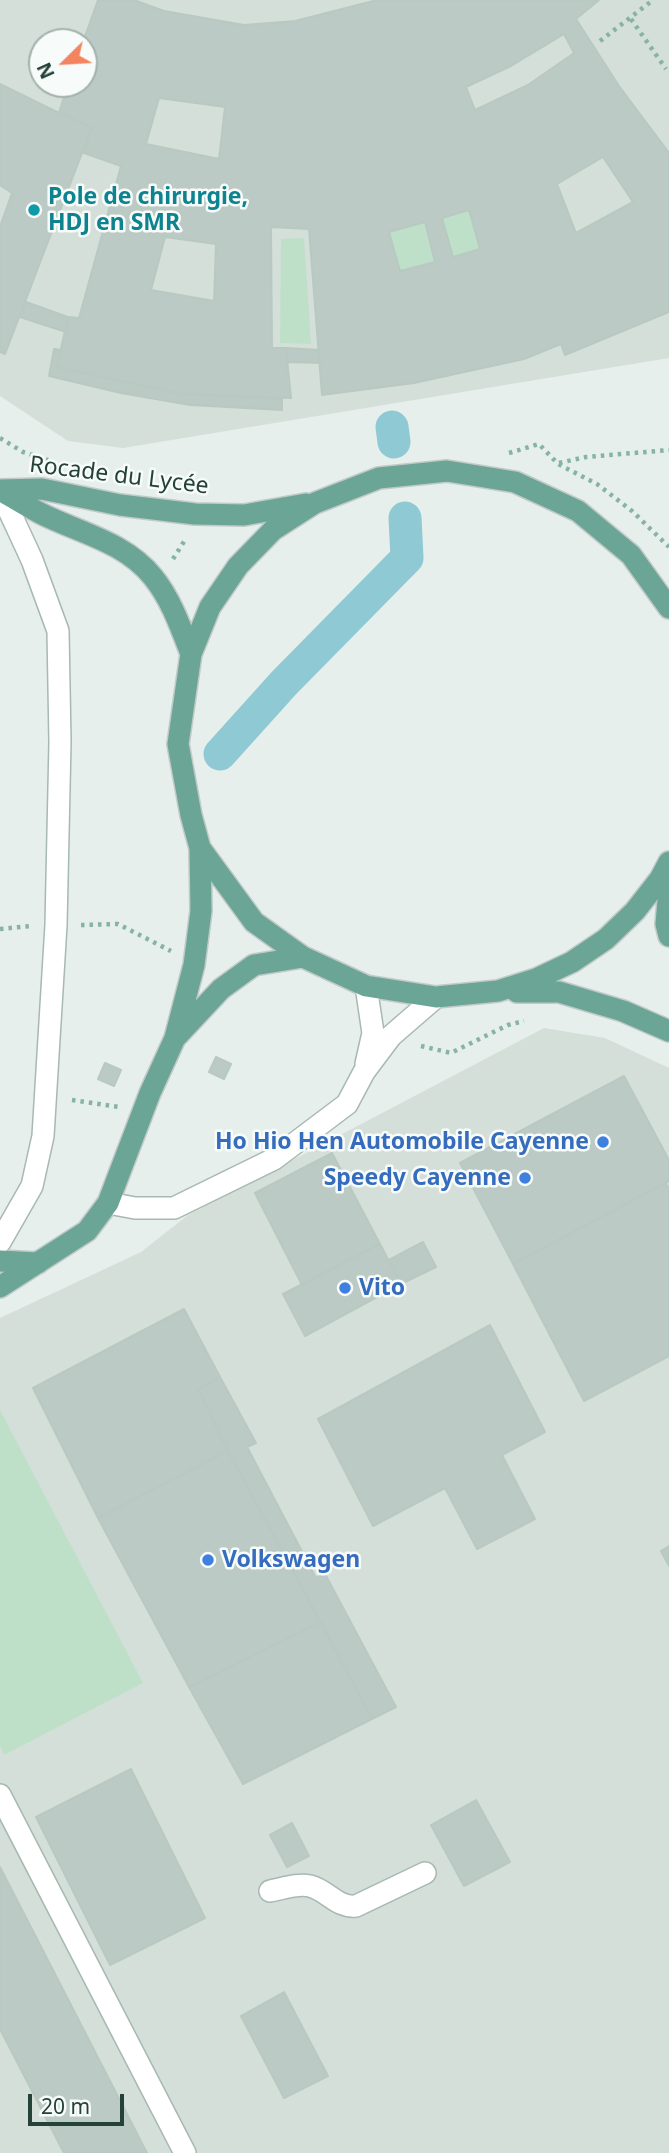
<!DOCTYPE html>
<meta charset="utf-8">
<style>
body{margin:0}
#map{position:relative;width:669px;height:2153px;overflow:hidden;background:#e6efeb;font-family:"Noto Sans",sans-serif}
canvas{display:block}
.north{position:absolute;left:28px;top:28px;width:70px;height:70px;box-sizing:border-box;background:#f7fbf9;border:2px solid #a3b1ad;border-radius:50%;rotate:246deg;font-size:19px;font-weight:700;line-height:28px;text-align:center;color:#24423a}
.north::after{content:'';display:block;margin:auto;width:24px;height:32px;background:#f4845f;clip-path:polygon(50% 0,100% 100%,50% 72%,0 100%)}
.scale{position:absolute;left:28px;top:2094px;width:96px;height:32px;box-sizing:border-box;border:4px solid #24423a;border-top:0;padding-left:9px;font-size:21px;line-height:24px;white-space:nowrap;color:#24423a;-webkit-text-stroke:5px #f7fbf9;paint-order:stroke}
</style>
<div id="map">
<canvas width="669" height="2153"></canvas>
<div class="north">N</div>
<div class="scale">20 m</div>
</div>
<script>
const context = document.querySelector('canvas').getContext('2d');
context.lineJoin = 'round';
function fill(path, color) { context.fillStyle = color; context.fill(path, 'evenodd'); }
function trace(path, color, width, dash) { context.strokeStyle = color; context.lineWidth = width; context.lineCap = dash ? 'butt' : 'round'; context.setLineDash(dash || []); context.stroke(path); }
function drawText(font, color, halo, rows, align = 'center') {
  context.font = font + ' "Noto Sans",sans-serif'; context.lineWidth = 5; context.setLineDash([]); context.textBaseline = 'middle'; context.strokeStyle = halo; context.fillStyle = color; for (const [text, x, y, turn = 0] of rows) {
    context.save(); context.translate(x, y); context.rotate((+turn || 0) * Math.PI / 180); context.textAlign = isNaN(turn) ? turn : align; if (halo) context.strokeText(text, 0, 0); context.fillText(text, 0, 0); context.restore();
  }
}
const built = new Path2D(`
 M0 0H669V358L123 448 68 441 0 396ZM42 42H84V84H42Z
 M544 1028 605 1038 669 1068V2153H0V1318L141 1252 188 1215Z`);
const green = new Path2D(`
 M469 210 480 249 453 257 442 218Z
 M425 222 435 262 400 271 389 232Z
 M304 238 311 344 280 343 281 239Z
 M0 1410 143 1683 4 1755 0 1746Z`);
const canal = new Path2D(`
 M392 427 394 442
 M220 754 284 683 407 558 405 518`);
const building = new Path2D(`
 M98 0H134L164 11 244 25 295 21 377 0H599L576 19 619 86 669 153V312L565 355 561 344 524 359 414 383 322 395 309 229 271 227 272 348H286L291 398 181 394 57 367 68 317 79 318 121 166 84 153 92 127 59 113 68 84H84L83 42ZM564 34 574 53 528 85 475 110 466 87 511 66ZM159 98 225 107 219 159 146 144ZM603 157 633 202 576 233 557 184ZM469 210 480 249 453 257 442 218ZM425 222 435 262 400 271 389 232ZM165 237 216 244 214 301 151 290Z
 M0 84 59 113 92 127 5 354 0 352V227L12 193 0 185Z
 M26 302 68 317 66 332 20 317Z
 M286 348 319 350 320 363 287 362Z
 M54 349 62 350 57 367 181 394 282 399V410L190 405 121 393 49 376Z
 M216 1057 231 1064 224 1079 209 1072Z
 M105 1063 121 1070 114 1086 98 1079Z
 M624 1076 669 1160V1181L513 1264 460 1163Z
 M332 1153 380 1244 302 1285 255 1193Z
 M666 1183 669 1189V1356L584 1401 513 1264Z
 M423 1242 436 1267 401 1284 389 1260Z
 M380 1244 401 1284 305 1336 283 1294Z
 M184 1309 220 1377 198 1389 228 1451 98 1518 33 1388Z
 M490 1325 545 1432 502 1455 535 1519 477 1549 445 1488 373 1526 318 1419Z
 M220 1377 256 1443 247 1447 316 1578 325 1574 396 1707 372 1719 228 1451 198 1389Z
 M228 1451 321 1622 189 1687 98 1518Z
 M669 1546V1566L661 1551Z
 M321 1622 372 1719 243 1784 189 1687Z
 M131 1769 205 1918 110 1965 36 1817Z
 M476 1800 510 1862 464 1886 431 1825Z
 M292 1823 309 1856 287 1867 270 1835Z
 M0 1867 147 2153H64L0 2029Z
 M284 1992 328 2076 284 2098 241 2016Z`);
const path = new Path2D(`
 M631 19 666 69
 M600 41 653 0
 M0 438 23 452 48 460
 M509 453 539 444 558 464 597 484 632 511 669 547
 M559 463 586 457 669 450
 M173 559 185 540
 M81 925 118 924 171 951
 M0 929 31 926
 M421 1046 451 1053 508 1025 524 1021
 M72 1100 119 1107`);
const minor = new Path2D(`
 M0 491 32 560 58 631 60 742 56 925 43 1136 32 1186 0 1242
 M366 1064 373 1033 366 986
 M108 1203 135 1208H174L274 1159 347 1104 364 1072 391 1036 436 997
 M0 1795 185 2153
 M270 1891C282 1889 297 1883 310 1886 327 1890 337 1908 356 1906L425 1873`);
const major = new Path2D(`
 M0 490 42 489 120 505 195 514 244 515 306 504
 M0 490C14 498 28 507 42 514 80 533 125 542 153 577 171 599 181 628 191 654
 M669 608 631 555 578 511 515 482 447 471 379 478 315 503 273 530 238 566 210 607 191 654 178 744 191 815 200 848 254 922 303 957 366 986 436 997 498 991 536 979 572 962 606 939 635 911 660 879 669 862
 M669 889 666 924 669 936
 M517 992H559L623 1011 669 1031
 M177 1036 221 989 254 965 303 957
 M0 1261 38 1263
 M0 1287 87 1231 108 1203 150 1093 175 1038 194 965 201 911 200 848`);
const markers = [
 [34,210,7,"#0f9aa8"],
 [603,1142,7,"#3f7fe0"],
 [525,1178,7,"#3f7fe0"],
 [345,1288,7,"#3f7fe0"],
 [208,1560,7,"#3f7fe0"]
];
const cultureNames = [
 ["Pole de chirurgie,",48,197],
 ["HDJ en SMR",48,223]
];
const streetNames = [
 ["Rocade du Lycée",119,476,7]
];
const shopNames = [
 ["Ho Hio Hen Automobile Cayenne",589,1142],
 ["Speedy Cayenne",511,1178],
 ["Vito",359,1288,"left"],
 ["Volkswagen",222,1560,"left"]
];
fill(built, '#d4dfda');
fill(green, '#bfe0c8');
trace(canal, '#8ec9d4', 33);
fill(building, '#bbcac4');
trace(building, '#b8c9c2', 2);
trace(minor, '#a8b8b2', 24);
trace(major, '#c2cac8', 24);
trace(path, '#86b3a5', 4.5, [3.5, 5]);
trace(minor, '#fff', 21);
trace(major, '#6aa596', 21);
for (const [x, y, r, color] of markers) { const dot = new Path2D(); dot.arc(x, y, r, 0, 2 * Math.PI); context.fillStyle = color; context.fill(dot); trace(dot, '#f7fbf9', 2.5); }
drawText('bold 23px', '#0d838f', '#f7fbf9', cultureNames, 'left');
drawText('23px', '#24423a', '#f7fbf9', streetNames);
drawText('bold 23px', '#366cbe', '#f7fbf9', shopNames, 'right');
</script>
